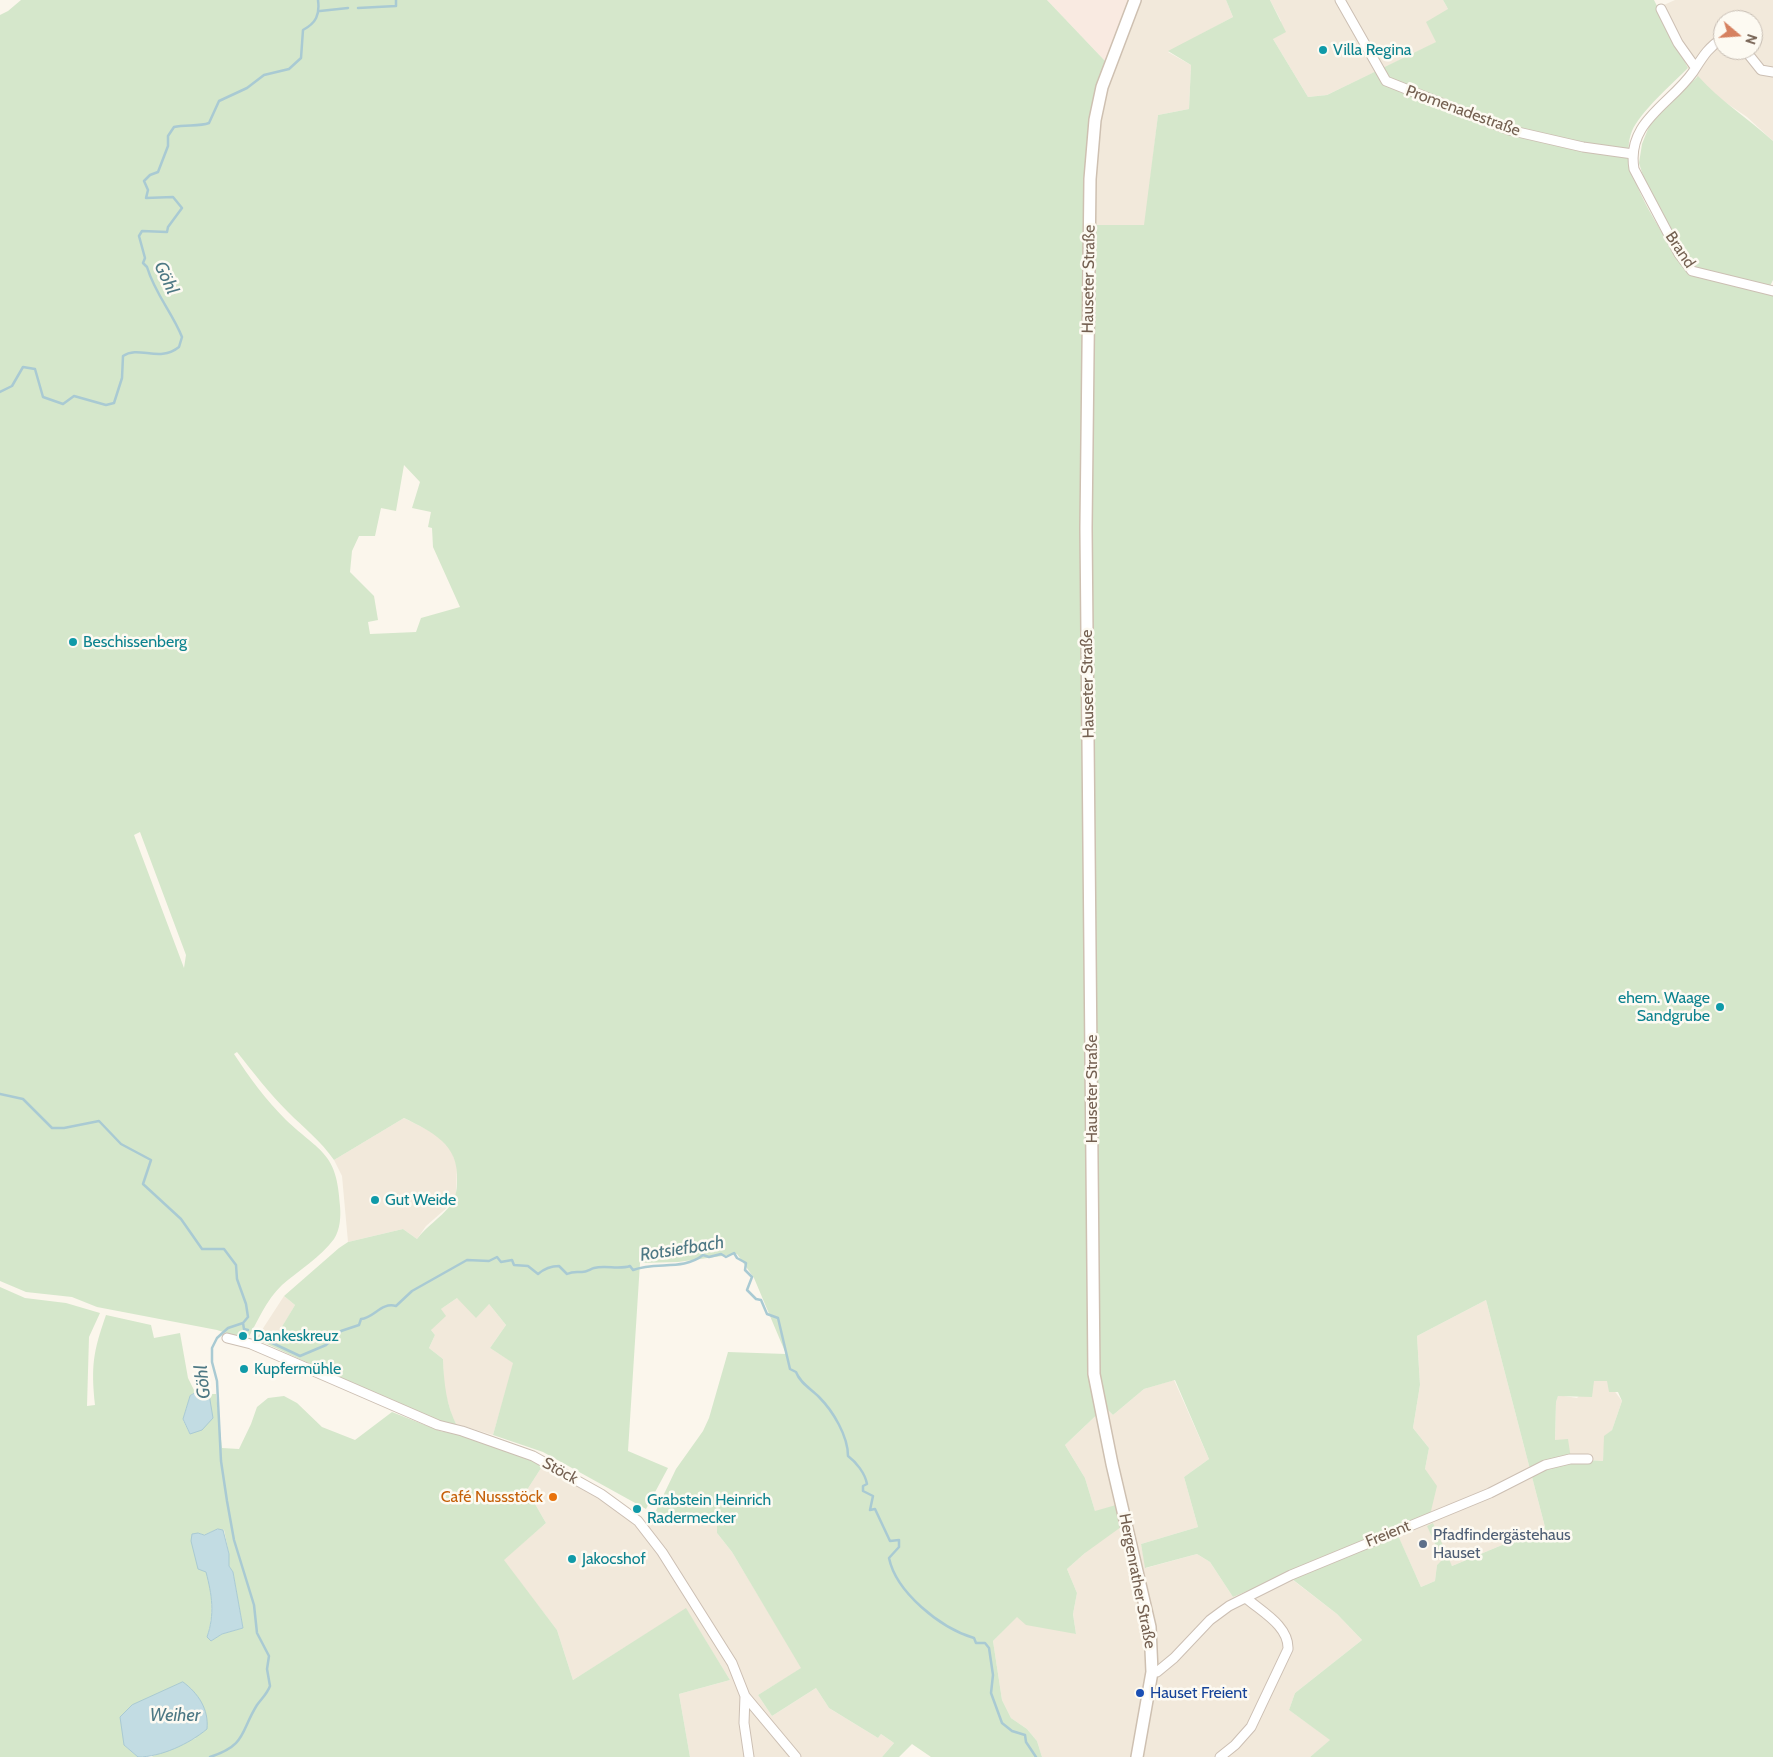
<!DOCTYPE html>
<meta charset="utf-8">
<style>
body{margin:0}
#map{position:relative;width:1773px;height:1757px;overflow:hidden;background:#fbf6ec;font-family:Cabin,sans-serif}
canvas{display:block}
.north{position:absolute;left:1713px;top:10px;width:50px;height:50px;box-sizing:border-box;background:#fdfaf2;border:1px solid #c6bcb2;border-radius:50%;rotate:108deg;font-size:14px;font-weight:700;line-height:20px;text-align:center;color:#746051}
.north::after{content:'';display:block;margin:auto;width:18px;height:22px;background:#d68160;clip-path:polygon(50% 0,100% 100%,50% 72%,0 100%)}
</style>
<div id="map">
<canvas width="1773" height="1757"></canvas>
<div class="north">N</div>
</div>
<script>
const context = document.querySelector('canvas').getContext('2d');
context.lineJoin = 'round';
function fill(path, color) { context.fillStyle = color; context.fill(path, 'evenodd'); }
function trace(path, color, width, dash) { context.strokeStyle = color; context.lineWidth = width; context.lineCap = dash ? 'butt' : 'round'; context.setLineDash(dash || []); context.stroke(path); }
function drawText(font, color, halo, rows, align = 'center') {
  context.font = font + ' Cabin,sans-serif'; context.lineWidth = 5; context.setLineDash([]); context.textBaseline = 'middle'; context.strokeStyle = halo; context.fillStyle = color; for (const [text, x, y, turn = 0] of rows) {
    context.save(); context.translate(x, y); context.rotate((+turn || 0) * Math.PI / 180); context.textAlign = isNaN(turn) ? turn : align; if (halo) context.strokeText(text, 0, 0); context.fillText(text, 0, 0); context.restore();
  }
}
const residential = new Path2D(`
 M1129 0H1226L1233 17 1168 52 1191 65 1189 109 1158 115 1145 225H1084L1085 175 1091 111 1096 86Z
 M1270 0H1443L1448 9 1437 42 1327 95 1308 97 1273 39 1281 21Z
 M1675 0H1773V141L1747 117 1716 96 1688 68 1657 8ZM1723 20H1753V50H1723Z
 M404 1118 434 1133 450 1148 457 1165 456 1196 450 1205 426 1226 417 1239 403 1229 348 1242 342 1176 334 1160Z
 M284 1296 295 1305 274 1341 260 1333Z
 M457 1298 489 1304 506 1325 490 1348 514 1363 493 1435 463 1426H457L452 1416 444 1389 443 1359 429 1348 435 1335 431 1330 441 1309Z
 M1486 1300 1545 1527 1452 1566 1427 1525 1442 1561 1437 1565 1435 1581 1421 1587 1395 1529 1425 1469 1429 1448 1413 1428 1420 1385 1417 1336Z
 M1174 1380 1209 1459 1184 1477 1198 1527 1141 1544 1146 1568 1197 1554 1210 1562 1233 1597 1285 1574 1337 1614 1362 1640 1295 1693 1289 1710 1331 1740 1310 1757H1042L1037 1741 1027 1729 1011 1718 1002 1700 993 1641 1017 1616 1076 1634 1073 1614 1077 1593 1067 1569 1085 1553 1095 1511 1085 1478 1065 1445 1105 1407 1113 1415 1144 1389Z
 M1594 1381H1607L1622 1401 1612 1430 1605 1436 1603 1461 1570 1459 1555 1441 1556 1402 1558 1395 1577 1398Z
 M543 1465 599 1495 637 1527 652 1519 717 1515V1533L732 1552 802 1668 758 1695 772 1716 816 1688 829 1708 878 1738 881 1734 894 1743 882 1757H690L679 1694 730 1680 686 1609 573 1680 557 1630 503 1560 546 1523 527 1490Z`);
const commercial = new Path2D(`
 M1047 0H1129L1105 61Z`);
const green = new Path2D(`
 M21 0H1047L1105 61C1086 113 1085 169 1084 225H1144L1158 115 1189 109 1191 65 1168 51 1233 17 1226 0H1270L1286 32 1273 39 1308 97 1327 95 1436 42 1426 22 1448 9 1443 0H1654L1688 68C1673 83 1640 112 1632 131 1615 172 1668 239 1689 274L1773 294V1757H1310L1330 1740 1289 1710 1295 1693 1362 1640 1337 1614 1292 1579 1397 1533 1421 1587 1435 1581 1437 1565 1442 1560 1427 1526 1433 1523 1452 1566 1545 1527 1486 1300 1417 1336 1420 1385 1413 1428 1429 1448 1425 1469 1437 1486 1430 1515 1233 1597 1210 1562 1197 1554 1145 1568 1141 1544 1198 1527 1184 1477 1209 1459 1175 1380 1144 1389 1113 1415 1105 1407 1065 1445 1085 1478 1095 1511 1116 1505 1121 1527 1085 1553 1067 1569 1077 1593 1073 1614 1076 1634 1026 1625 1017 1617 993 1641 1002 1700 1011 1718 1027 1729 1037 1741 1042 1757H931L912 1744 899 1757H882L894 1743 881 1734 878 1738 829 1708 816 1688 772 1716 758 1695 801 1668 732 1552 717 1533V1515L652 1519 676 1469 703 1431 709 1418 728 1352 786 1354 754 1278 737 1254 678 1262 640 1263 628 1451 668 1468 646 1509 543 1452 493 1435 513 1363 490 1348 506 1325 489 1304 476 1318 457 1298 441 1309 446 1316 431 1330 435 1335 429 1348 443 1359C444 1383 446 1405 457 1426L439 1423 256 1339 260 1333 274 1340 295 1305 284 1296 339 1248 348 1242 403 1229 417 1239C427 1226 440 1218 450 1206 456 1198 457 1190 457 1180 459 1144 432 1132 404 1118L334 1160C321 1141 304 1128 288 1112 269 1093 253 1072 237 1052L234 1054C249 1077 266 1100 286 1120 321 1153 337 1152 340 1206 341 1217 340 1230 334 1239 321 1257 298 1271 282 1285 266 1300 258 1321 247 1340L217 1330 97 1307 72 1297 26 1292 0 1281V15L8 11ZM404 465 420 482 412 508 431 512 428 527 432 528 433 547 460 607 421 618 416 632 370 634 368 622 378 620 374 596 350 572 352 551 359 536H375L381 508 396 511ZM140 832 186 955 184 968 134 835ZM1594 1381H1607L1609 1392H1618L1622 1401 1612 1430 1604 1436 1603 1461 1571 1459 1568 1439 1555 1440 1556 1402 1558 1396 1592 1397Z
 M1698 76C1720 101 1748 118 1773 141V280L1770 286 1696 269 1689 262 1644 179 1639 163 1642 144 1650 124Z
 M0 1287 25 1298 66 1303 100 1313 89 1337 87 1406 95 1405C91 1366 93 1352 106 1315L151 1325 154 1338 180 1333 188 1378 195 1392 190 1396 183 1420 190 1434 210 1404 209 1394H216L222 1448 239 1449 251 1424 257 1407 268 1398 284 1396 297 1403 322 1427 355 1440 392 1412 440 1431 461 1435 543 1465 527 1490 546 1523 504 1560 557 1630 573 1680 686 1608 730 1680 679 1694 690 1757H151L196 1738 124 1745 138 1757H0ZM218 1529 224 1530 229 1554V1566L233 1572 243 1628 222 1634 211 1641 207 1637C219 1602 205 1567 198 1533L204 1535Z`);
const water = new Path2D(`
 M204 1388 209 1394 213 1418 202 1430 190 1434 183 1419 190 1396Z
 M218 1529 223 1530 229 1554V1566L233 1572 243 1628 222 1634 211 1641 207 1637C215 1614 212 1595 206 1572L198 1569 191 1541 192 1534 198 1533 204 1535Z
 M183 1682C198 1693 209 1709 207 1729 189 1744 161 1757 138 1757L124 1745 120 1717 132 1705Z`);
const stream = new Path2D(`
 M358 8 396 6V0
 M320 11 348 8
 M0 392 12 386 23 367 35 369 43 397 63 404 74 396 106 405 114 403 122 378 123 356C139 345 159 363 179 347L182 337C172 312 155 294 147 267L143 263 145 258 139 236 142 231 167 232 168 227 182 208 173 197 146 198 148 190 144 181 150 175 158 172 168 146V136L174 127C185 124 199 127 209 123L219 101 247 88 264 75 289 69 301 58 303 30C316 23 320 15 318 0
 M0 1094 23 1099 52 1128H64L99 1121 121 1144 151 1160 143 1184 181 1219 202 1249H224L236 1265 237 1279 246 1304 248 1317 243 1323 228 1328 217 1338 212 1348V1362L217 1381 221 1461 227 1501 234 1540 254 1605 257 1633 269 1656 267 1669 270 1686C267 1694 262 1698 257 1705 240 1732 247 1745 210 1757
 M243 1323 244 1329 248 1330
 M268 1341 300 1356 326 1345 341 1331 359 1325 361 1319C374 1318 381 1302 396 1306L412 1291 467 1260 489 1261 497 1257 501 1262 512 1260 514 1265 528 1266 538 1274C545 1268 551 1266 559 1266L567 1274C573 1271 576 1272 582 1272 587 1272 590 1269 594 1268 606 1265 619 1270 630 1266L633 1270C656 1261 683 1271 703 1255L709 1257 721 1254 726 1257 734 1253 737 1258 746 1263 745 1270 752 1277 747 1290 756 1299 761 1300 767 1314 778 1318 790 1369 796 1372C800 1383 811 1389 819 1397 833 1411 848 1436 848 1456 856 1462 865 1473 867 1484L863 1486V1491L873 1496 870 1510 875 1509 890 1541 899 1540V1547L889 1558C896 1592 940 1628 974 1638L976 1643H985L989 1648 993 1675 991 1693 1002 1723 1012 1731 1025 1735 1026 1742 1036 1757`);
const street = new Path2D(`
 M1340 0 1386 81 1509 130 1583 147 1633 154
 M1661 9 1678 43 1695 67
 M1723 38C1708 47 1702 58 1693 72 1670 105 1626 122 1634 169L1679 254 1692 271 1773 291
 M1745 50 1761 70 1773 72
 M227 1338 251 1344 279 1356 438 1425 462 1431 533 1456 601 1494 638 1521 662 1552 732 1663 745 1696 744 1723 749 1757
 M1152 1672H1157L1174 1658 1210 1620 1229 1606 1291 1575 1490 1493 1545 1465 1570 1459H1588
 M745 1696 796 1757
 M1220 1757 1235 1745 1251 1727 1288 1649C1289 1626 1262 1612 1246 1598`);
const secondary = new Path2D(`
 M1135 0 1102 87 1095 120 1090 179 1086 528 1094 1374 1112 1464 1150 1627 1152 1672 1137 1757`);
const markers = [
 [1323,50,5,"#0f9aa8"],
 [73,642,5,"#0f9aa8"],
 [1720,1007,5,"#0f9aa8"],
 [375,1200,5,"#0f9aa8"],
 [243,1336,5,"#0f9aa8"],
 [244,1369,5,"#0f9aa8"],
 [553,1497,5,"#e8710a"],
 [637,1509,5,"#0f9aa8"],
 [1423,1544,5,"#5c6f8a"],
 [572,1559,5,"#0f9aa8"],
 [1140,1693,5,"#1a4fb4"]
];
const cultureNames = [
 ["Villa Regina",1333,50],
 ["Beschissenberg",83,642],
 ["ehem. Waage",1710,998,"right"],
 ["Sandgrube",1710,1016,"right"],
 ["Gut Weide",385,1200],
 ["Dankeskreuz",253,1336],
 ["Kupfermühle",254,1369],
 ["Grabstein Heinrich",647,1500],
 ["Radermecker",647,1518],
 ["Jakocshof",582,1559]
];
const streetNames = [
 ["Promenadestraße",1463,111,20],
 ["Brand",1680,250,56],
 ["Hauseter Straße",1089,279,-89],
 ["Hauseter Straße",1088,684,-91],
 ["Hauseter Straße",1092,1089,-90],
 ["Stöck",560,1471,29],
 ["Freient",1388,1534,-22],
 ["Hergenrather Straße",1137,1581,79]
];
const foodNames = [
 ["Café Nussstöck",543,1497]
];
const serviceNames = [
 ["Pfadfindergästehaus",1433,1535],
 ["Hauset",1433,1553]
];
const transitNames = [
 ["Hauset Freient",1150,1693]
];
const waterNames = [
 ["Göhl",166,278,65],
 ["Rotsiefbach",682,1249,-9],
 ["Göhl",203,1382,-96],
 ["Weiher",175,1716]
];
fill(residential, '#f2e9db');
fill(commercial, '#f9eae1');
fill(green, '#d5e7cb');
fill(water, '#c2dce3');
trace(water, '#a9cad3', 1);
trace(stream, '#a9cad3', 2.5);
trace(street, '#ccbfb3', 11);
trace(secondary, '#cec0b1', 14);
trace(street, '#fff', 9);
trace(secondary, '#fff', 11);
for (const [x, y, r, color] of markers) { const dot = new Path2D(); dot.arc(x, y, r, 0, 2 * Math.PI); context.fillStyle = color; context.fill(dot); trace(dot, '#fdfaf2', 2); }
drawText('16px', '#0d838f', '#fdfaf2', cultureNames, 'left');
drawText('16px', '#746051', '#fdfaf2', streetNames);
drawText('16px', '#c56008', '#fdfaf2', foodNames, 'right');
drawText('16px', '#4e5e75', '#fdfaf2', serviceNames, 'left');
drawText('16px', '#164399', '#fdfaf2', transitNames, 'left');
drawText('italic 18px', '#4d7884', '#fdfaf2', waterNames);
</script>
